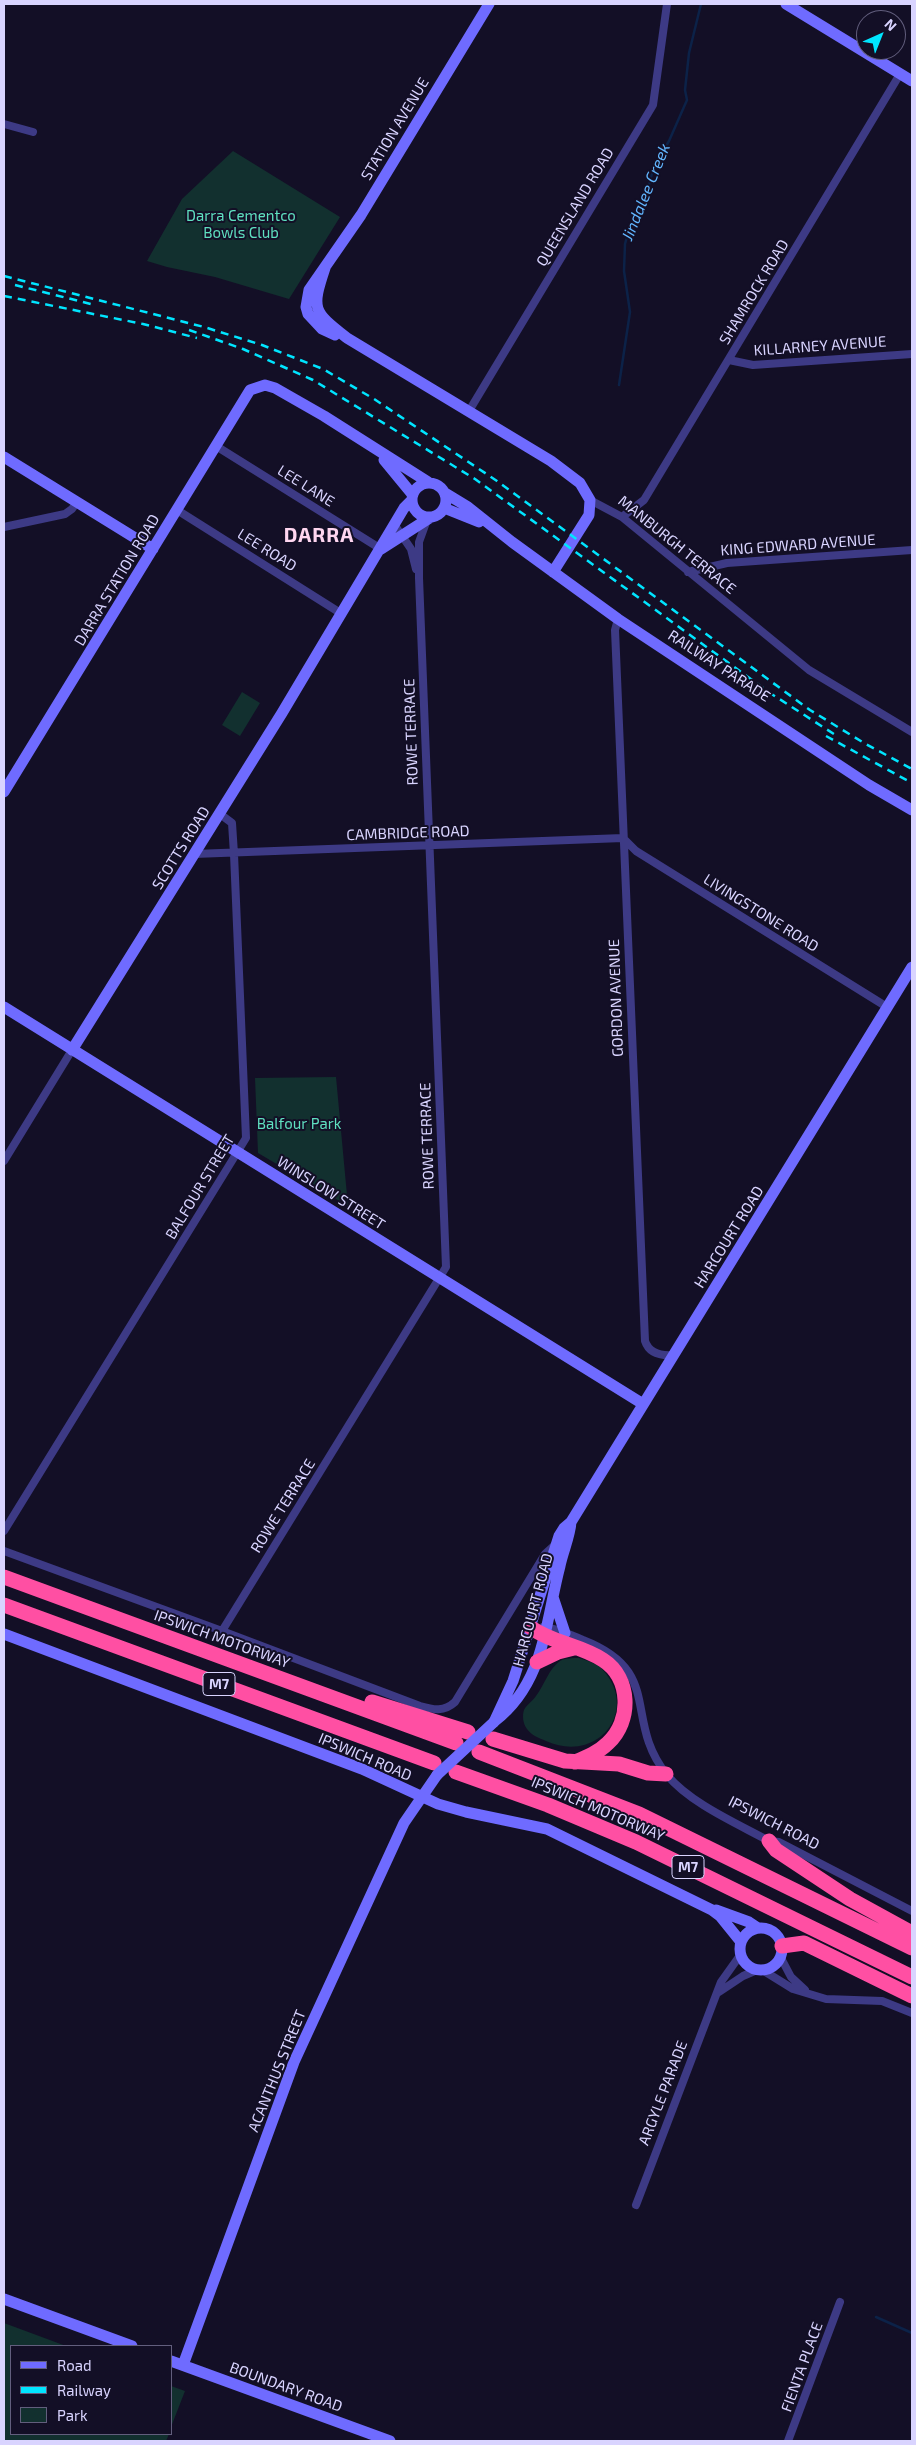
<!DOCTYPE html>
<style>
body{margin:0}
#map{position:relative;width:916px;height:2445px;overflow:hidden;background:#130f26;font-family:"Exo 2",sans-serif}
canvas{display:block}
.frame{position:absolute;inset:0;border:5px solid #d9d4ff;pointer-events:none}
.legend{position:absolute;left:10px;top:2345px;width:162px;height:90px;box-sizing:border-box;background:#130f26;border:1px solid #625e7d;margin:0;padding:6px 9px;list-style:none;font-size:15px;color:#d9d4ff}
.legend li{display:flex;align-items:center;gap:10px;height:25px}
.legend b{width:25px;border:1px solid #625e7d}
.north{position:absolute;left:856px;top:10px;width:50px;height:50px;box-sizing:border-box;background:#130f26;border:1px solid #625e7d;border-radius:50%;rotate:44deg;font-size:14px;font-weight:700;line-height:20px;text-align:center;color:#d9d4ff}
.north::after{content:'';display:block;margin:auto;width:18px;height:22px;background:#00e5ff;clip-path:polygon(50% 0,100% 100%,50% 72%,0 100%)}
</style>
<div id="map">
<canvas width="916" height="2445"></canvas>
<div class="frame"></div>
<ul class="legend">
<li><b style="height:6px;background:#6f6bff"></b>Road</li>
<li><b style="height:6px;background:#00e5ff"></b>Railway</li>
<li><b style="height:14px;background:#12302f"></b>Park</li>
</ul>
<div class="north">N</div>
</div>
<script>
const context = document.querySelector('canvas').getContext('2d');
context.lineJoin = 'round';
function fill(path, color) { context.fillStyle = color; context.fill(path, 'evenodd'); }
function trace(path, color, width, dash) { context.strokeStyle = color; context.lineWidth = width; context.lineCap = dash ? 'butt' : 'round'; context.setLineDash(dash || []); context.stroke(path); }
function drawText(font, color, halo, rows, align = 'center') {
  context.font = font + ' "Exo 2",sans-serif'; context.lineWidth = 4; context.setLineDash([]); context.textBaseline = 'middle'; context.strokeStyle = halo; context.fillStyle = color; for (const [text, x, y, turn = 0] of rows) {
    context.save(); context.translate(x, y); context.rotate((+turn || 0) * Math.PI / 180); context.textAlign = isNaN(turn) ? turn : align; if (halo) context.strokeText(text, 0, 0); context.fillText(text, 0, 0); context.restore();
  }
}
const green = new Path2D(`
 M233 151 340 217 289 299 215 277 167 267 147 261 182 199Z
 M242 692 260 703 240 736 222 725Z
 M336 1077 348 1206 258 1153 255 1078Z
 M579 1658C585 1660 595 1663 600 1667 642 1708 599 1765 546 1741 539 1738 531 1735 527 1729 523 1724 522 1716 524 1710 526 1705 533 1701 536 1696 545 1684 548 1670 560 1661 565 1658 573 1658 579 1658Z
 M4 2323 66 2346H11V2434H169L166 2441H4Z
 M171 2386 185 2391 171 2427Z`);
const stream = new Path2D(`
 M619 385 630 312 624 271 625 244 628 233 643 208 654 166 669 141 687 100 685 90 689 53 701 4
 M876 2317 912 2333`);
const street = new Path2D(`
 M4 124 33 132
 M729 360 753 365 912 354
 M469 411 653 105 667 4
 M216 446 381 549
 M590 500 622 517 809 670 912 732
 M177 510 342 614
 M622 517 644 500 900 74
 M394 524 411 549 416 569
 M4 527 65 514 72 509 77 502
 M688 572 727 563 912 550
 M618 619 615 630 645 1341C649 1353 660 1356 673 1355
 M194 854 623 838 636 851 887 1007
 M4 1161 72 1050
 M4 1531 246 1138 234 854 232 823 220 814
 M4 1551 222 1631 420 1706C434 1710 444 1712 455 1702L545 1554 556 1544
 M543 1627C557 1628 571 1635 583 1640 665 1672 622 1719 667 1775 690 1803 736 1823 769 1841L779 1842 912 1911
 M222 1631 446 1267 419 578V542L427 520
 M781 1958 791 1977 805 1990
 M764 1971 793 1989 826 1999 882 2001 912 2013
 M719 1992 743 1976 757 1970
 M636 2205 721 1982 741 1954
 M788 2441 840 2302`);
const secondary = new Path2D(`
 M786 4 912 81
 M325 268C311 310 313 311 347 338L551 461 580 483 590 500 589 515 553 572
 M335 335 322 329 308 314 306 307 309 290 361 215 489 4
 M4 457 153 549
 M384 460 412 494
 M412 500a17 17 0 1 1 34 0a17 17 0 1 1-34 0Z
 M445 493 468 507 512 542 618 619 869 785 912 810
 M444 508 479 522
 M381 549 431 517
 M4 792 250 390 265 385 275 388 324 416 428 482
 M4 1007 643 1404
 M72 1050 282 713 404 508 411 501
 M553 1597 565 1633
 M4 1634 362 1769 438 1804 466 1812 547 1829 712 1910 720 1916 741 1942
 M495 1721C545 1682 545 1623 560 1566 563 1551 570 1537 571 1522
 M494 1722 513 1681 559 1536 564 1528 571 1522 912 967
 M716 1910 749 1922 758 1928
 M740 1949a21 21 0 1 1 42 0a21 21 0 1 1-42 0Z
 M4 2299 132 2346
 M171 2361 390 2441
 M183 2365 294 2062 404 1823 437 1775`);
const highway = new Path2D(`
 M4 1577 456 1743
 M4 1605 434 1763
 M530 1627C552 1643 580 1645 603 1660 631 1678 632 1721 608 1743 599 1752 587 1757 575 1762
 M537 1662 558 1652 574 1648
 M372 1702 468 1732
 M493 1739 565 1761 619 1764 648 1773 666 1774
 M479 1752 639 1814 912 1948
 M456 1772 548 1805 636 1842 912 1977
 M769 1841 776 1850 850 1899 912 1933
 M782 1946 804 1943 912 1996`);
const rail = new Path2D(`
 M4 276 204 327 262 345 323 369 374 399 497 481 810 710 864 743 912 769
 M15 285 95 305
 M4 296 143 324 197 338
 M189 330 243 349 313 380 475 479 770 693 837 736
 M826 736 912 783`);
const secondaryBridge = new Path2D(`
 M437 1775 494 1722`);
const shields = [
 [219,1684,32],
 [688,1867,32]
];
const shieldNames = [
 ["M7",219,1684],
 ["M7",688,1867]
];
const streetNames = [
 ["STATION AVENUE",395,129,-59],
 ["QUEENSLAND ROAD",575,207,-59],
 ["SHAMROCK ROAD",754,292,-59],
 ["KILLARNEY AVENUE",820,346,-4],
 ["LEE LANE",306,486,32],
 ["MANBURGH TERRACE",677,545,39],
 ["KING EDWARD AVENUE",798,545,-4],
 ["LEE ROAD",267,550,32],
 ["DARRA STATION ROAD",117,580,-59],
 ["RAILWAY PARADE",719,666,33],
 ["ROWE TERRACE",411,732,-92],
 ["CAMBRIDGE ROAD",408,833,-2],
 ["SCOTTS ROAD",181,848,-58],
 ["LIVINGSTONE ROAD",761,913,32],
 ["GORDON AVENUE",616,998,-92],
 ["ROWE TERRACE",427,1136,-92],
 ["BALFOUR STREET",200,1187,-59],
 ["WINSLOW STREET",331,1193,32],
 ["HARCOURT ROAD",729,1237,-58],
 ["ROWE TERRACE",283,1506,-58],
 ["HARCOURT ROAD",533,1610,-75],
 ["IPSWICH MOTORWAY",222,1639,20],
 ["IPSWICH ROAD",365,1757,23],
 ["IPSWICH MOTORWAY",598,1809,23],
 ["IPSWICH ROAD",774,1823,27],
 ["ACANTHUS STREET",277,2071,-68],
 ["ARGYLE PARADE",663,2093,-69],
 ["FIENTA PLACE",802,2367,-70],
 ["BOUNDARY ROAD",286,2387,20]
];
const parkNames = [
 ["Darra Cementco",241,216],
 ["Bowls Club",241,233],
 ["Balfour Park",299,1124]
];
const waterNames = [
 ["Jindalee Creek",646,192,-68]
];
const districtNames = [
 ["DARRA",319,535]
];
fill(green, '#12302f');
trace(stream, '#0c2248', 2.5);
trace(street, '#3d3a85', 8);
trace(secondary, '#6f6bff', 11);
trace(highway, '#ff4fa3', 15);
trace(rail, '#00e5ff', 2.5, [8, 6]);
trace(secondaryBridge, '#6f6bff', 11);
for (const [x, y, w] of shields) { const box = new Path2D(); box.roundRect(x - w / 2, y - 11.5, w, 23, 4); context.fillStyle = '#130f26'; context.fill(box); trace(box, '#d9d4ff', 1); }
drawText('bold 14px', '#d9d4ff', null, shieldNames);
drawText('15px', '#d9d4ff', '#130f26', streetNames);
drawText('15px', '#5fe0c0', '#130f26', parkNames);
drawText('italic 16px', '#62b6ff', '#130f26', waterNames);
context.letterSpacing = '1px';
drawText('bold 20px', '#ffd6f0', '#130f26', districtNames);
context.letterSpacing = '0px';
</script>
